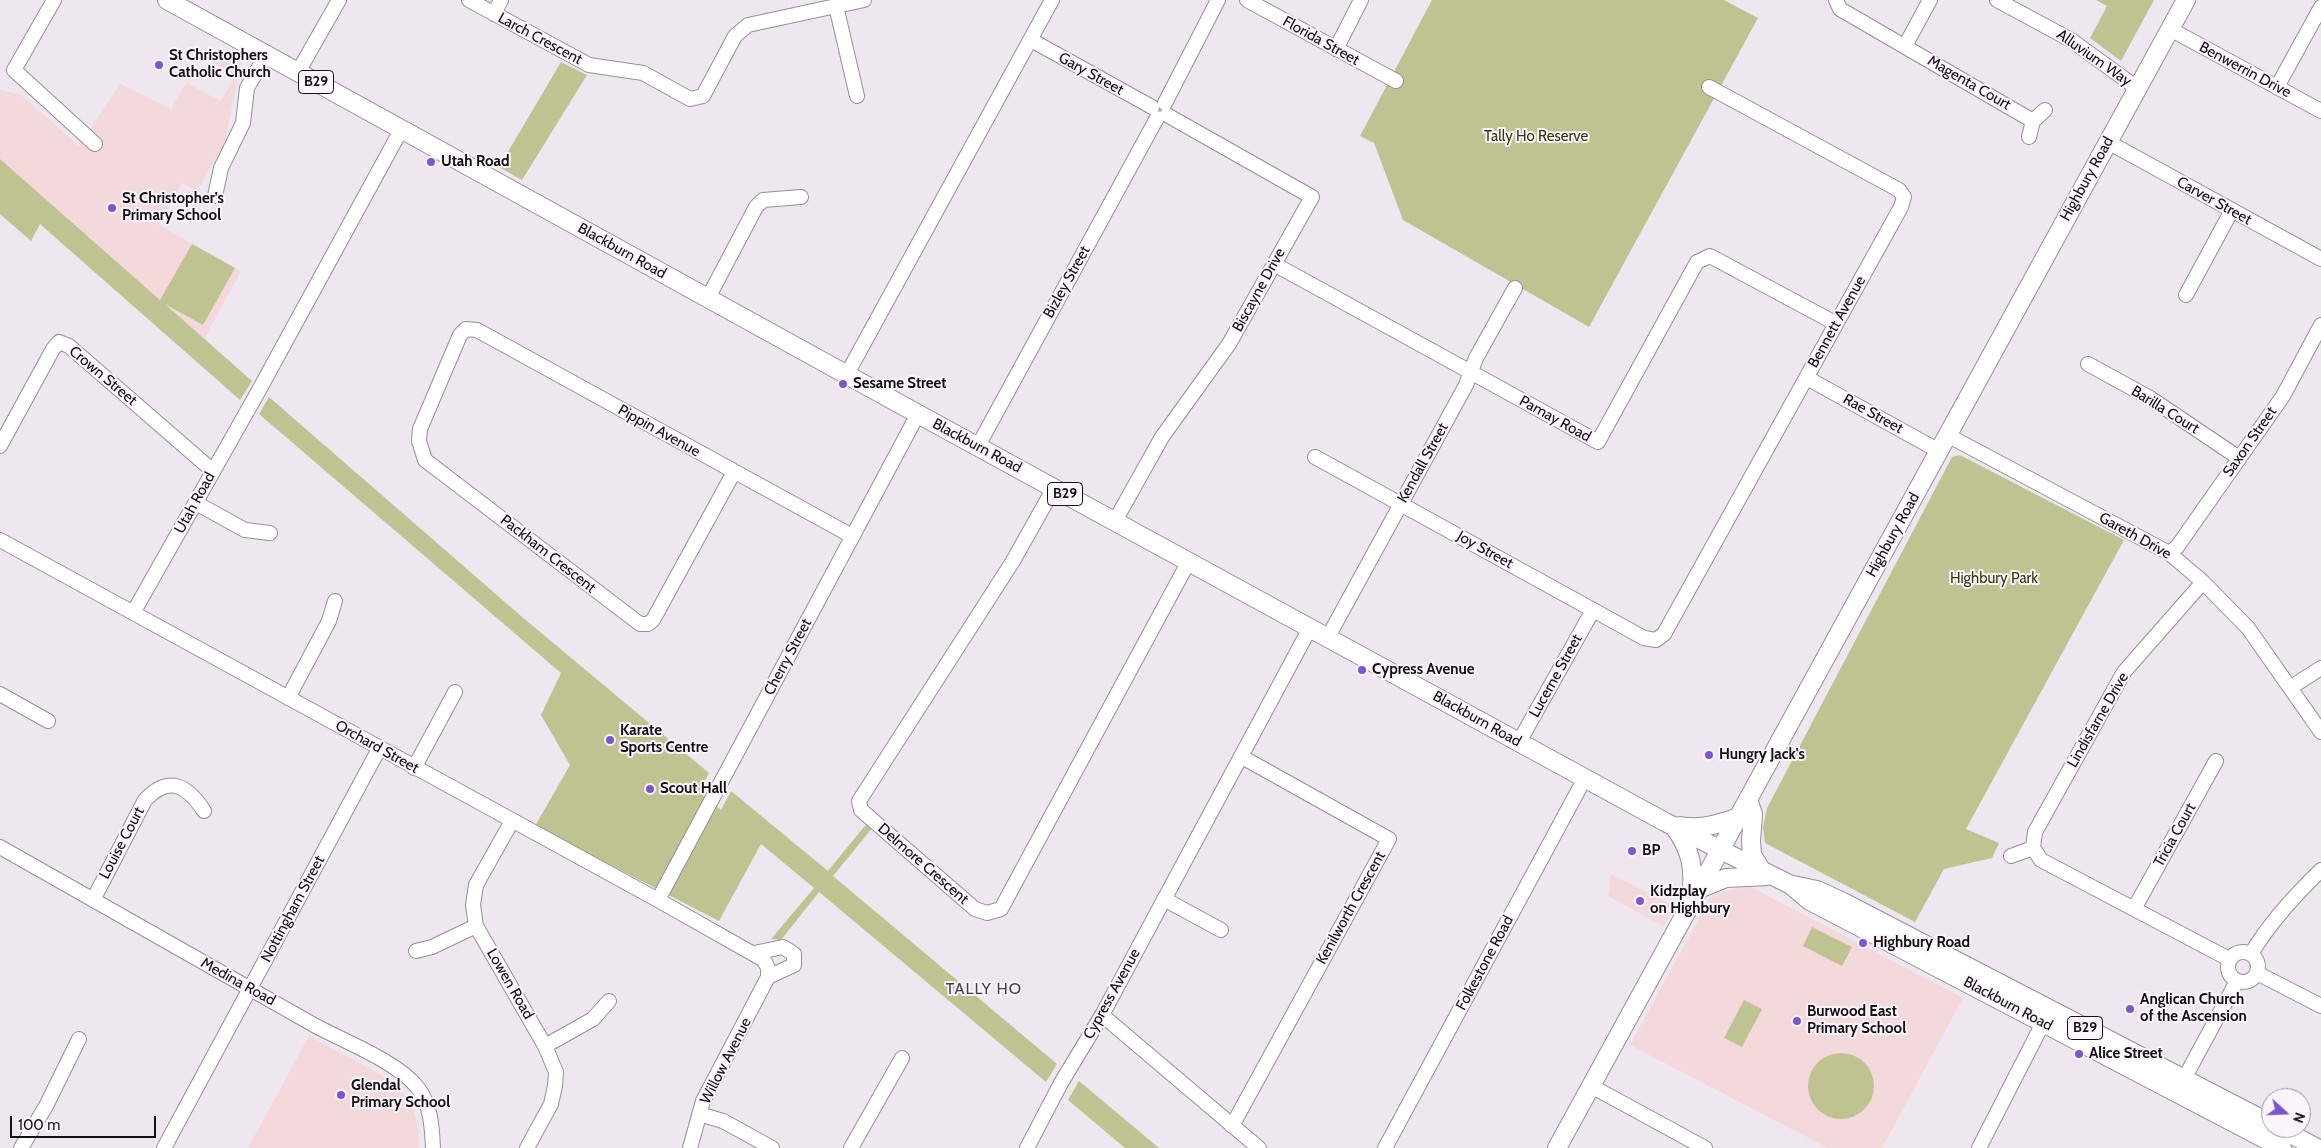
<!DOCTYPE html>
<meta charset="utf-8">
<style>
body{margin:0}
#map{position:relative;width:2321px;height:1148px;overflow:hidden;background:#eee7f0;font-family:Cabin,sans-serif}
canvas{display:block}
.north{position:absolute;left:2261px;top:1088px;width:50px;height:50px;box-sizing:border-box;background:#fcf4fd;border:1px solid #9e989f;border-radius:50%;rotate:110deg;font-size:14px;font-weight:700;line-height:20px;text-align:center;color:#110f11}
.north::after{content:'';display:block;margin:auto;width:18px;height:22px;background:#7b56cf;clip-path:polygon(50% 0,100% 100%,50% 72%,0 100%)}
.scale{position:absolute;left:10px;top:1116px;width:146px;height:22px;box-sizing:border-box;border:2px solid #110f11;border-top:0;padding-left:6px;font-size:15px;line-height:18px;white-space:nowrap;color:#110f11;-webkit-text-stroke:4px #fcf4fd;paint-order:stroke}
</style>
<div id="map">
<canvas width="2321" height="1148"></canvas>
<div class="north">N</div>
<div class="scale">100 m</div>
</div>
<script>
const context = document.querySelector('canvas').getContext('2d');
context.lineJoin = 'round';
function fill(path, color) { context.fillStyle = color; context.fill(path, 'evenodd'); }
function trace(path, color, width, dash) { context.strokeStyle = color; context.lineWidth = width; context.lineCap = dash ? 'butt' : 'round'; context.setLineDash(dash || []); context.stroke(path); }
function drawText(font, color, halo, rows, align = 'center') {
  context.font = font + ' Cabin,sans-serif'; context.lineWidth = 4; context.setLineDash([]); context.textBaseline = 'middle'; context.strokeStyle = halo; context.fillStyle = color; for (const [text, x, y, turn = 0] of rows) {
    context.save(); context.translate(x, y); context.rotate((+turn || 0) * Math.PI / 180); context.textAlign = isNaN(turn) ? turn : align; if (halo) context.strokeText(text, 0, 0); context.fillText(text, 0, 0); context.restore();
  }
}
const education = new Path2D(`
 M220 50 241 61 225 142 197 191 182 183 159 225 241 271 204 339 0 159V90L21 95 79 146 120 84 171 109 186 83 221 101 232 81 213 61Z
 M1611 874 1674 906 1663 926 1608 896Z
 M1749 886 1963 998 1882 1148H1828L1630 1045 1712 895Z
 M309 1036 383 1076 402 1091 414 1109 418 1129 419 1148H248Z`);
const green = new Path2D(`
 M1432 0H1724L1758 18 1589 327 1403 220 1374 143 1360 136Z
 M2096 0H2154L2121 61 2090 38 2107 6Z
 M561 62 587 75 522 180 499 167Z
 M0 159 160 300 192 244 235 268 203 325 165 304 252 381 240 400 40 224 31 241 0 214Z
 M269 397 521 616 709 773 699 792 721 810 731 791 828 871 868 822 873 827 833 876 1057 1064 1046 1082 819 892 781 940 771 939 814 888 761 844 719 921 535 826 570 765 541 715 561 673 259 414Z
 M1960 455 2124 540 1966 829 1999 843 1992 858 1944 869 1915 922 1765 843 1763 827 1767 808 1952 457Z
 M1812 927 1852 947 1842 966 1803 946Z
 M1744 1000 1762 1009 1742 1047 1724 1038Z
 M1808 1086a33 33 0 1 1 66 0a33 33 0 1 1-66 0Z
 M1079 1081 1159 1148H1125L1068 1100Z`);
const minor = new Path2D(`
 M54 0 14 70 95 144
 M469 0 589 65 643 73 690 99 703 96 735 36 748 25 864 0
 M1247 0 1396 81
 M1836 0 1840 9 2033 121
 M1997 0 2071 40 2137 88
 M836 6 857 96
 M494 14 501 0
 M2170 29 2321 111
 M1031 40 1152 107
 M1905 46 1930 0
 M1336 49 1361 0
 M298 72 339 0
 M2277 87 2321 7
 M1165 103 1218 0
 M2029 137 2033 121 2045 110
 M2108 142 2321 259
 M215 196 221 168 243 123 247 88 266 55
 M1274 264 1598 442 1697 262 1710 256 1835 323
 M2186 295 2232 210
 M708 298 756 207 763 200 801 197
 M2088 364 2150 398 2239 458
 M847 374 1052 0
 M1807 378 1939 451
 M1947 435 2169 553 2203 582 2248 628 2321 732
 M0 446 53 349 59 342 69 346 213 471
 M978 446 1157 118
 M1315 457 1644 638 1656 640 1664 634 1901 207 1904 197 1899 190 1709 87
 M734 472 653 620 648 624H640L425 460 419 441 420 429 460 335 466 329 477 330 852 536
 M1054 488 1013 561 859 801 861 810 975 909 987 913 1001 909 1189 561
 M196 503 245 530 270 533
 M1115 521 1162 437 1229 344 1312 197 1167 115
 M0 540 658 900 764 960 768 968V977L703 1101 690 1148
 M2169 553 2177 547 2283 396 2321 325
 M2203 582 2124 672 2035 832 2033 848 2041 860 2229 959
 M133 613 258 392 401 130
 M1328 637 1466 385 1476 358 1515 288
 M2290 688 2321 668
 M0 694 48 721
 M288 698 329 621 335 601
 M1519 742 1593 610
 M414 768 455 692
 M512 821 476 885 473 905 476 926 545 1046 556 1072 555 1086 551 1104 527 1148
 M0 847C104 907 209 966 314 1025 343 1041 398 1062 417 1087 431 1104 432 1127 433 1148
 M2011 856 2033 848
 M1164 899 1221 930
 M93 900 145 800C169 775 187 785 204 811
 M658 900 918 414
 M2134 909 2216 761
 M416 951 432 947 476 926
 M2228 967a15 15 0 1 1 30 0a15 15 0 1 1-30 0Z
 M754 953 783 947 794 954V965L768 977
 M2251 954C2270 922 2295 895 2321 870
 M2257 973 2321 1006
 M1102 1015 1259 1148
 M545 1046 593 1019 609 1001
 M2184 1079 2237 981
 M1591 1086 1705 1148
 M699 1114 723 1121 772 1148
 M1232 1126 1389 839 1242 757
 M21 1148 46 1106 79 1039
 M164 1148 379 749
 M851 1148 902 1058
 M1027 1148 1061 1083 1102 1015 1310 628
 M1385 1148 1585 778
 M1979 1148 2043 1023`);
const major = new Path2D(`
 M167 0 918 414 1665 822 1791 885 1810 901 2282 1148
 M1748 799 1753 814 1751 841 1752 855 1762 871
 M1680 826C1702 830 1716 824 1737 818
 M1675 828C1691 850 1695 870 1691 897
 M1793 885 1817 890 1843 902 2271 1124
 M1699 889 1726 878 1767 876
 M2279 1128 2317 1148
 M1557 1148 2186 0`);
const markers = [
 [159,65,5,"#7b56cf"],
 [431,162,5,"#7b56cf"],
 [112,208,5,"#7b56cf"],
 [843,384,5,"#7b56cf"],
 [1362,670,5,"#7b56cf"],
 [610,740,5,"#7b56cf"],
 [1709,755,5,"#7b56cf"],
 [650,789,5,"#7b56cf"],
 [1632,851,5,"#7b56cf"],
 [1640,901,5,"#7b56cf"],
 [1863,943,5,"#7b56cf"],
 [2130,1009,5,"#7b56cf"],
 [1797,1021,5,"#7b56cf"],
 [2079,1054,5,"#7b56cf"],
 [341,1095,5,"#7b56cf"]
];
const shields = [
 [316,82,35],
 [1065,494,35],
 [2085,1028,35]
];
const shieldNames = [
 ["B29",316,82],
 ["B29",1065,494],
 ["B29",2085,1028]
];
const streetNames = [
 ["Larch Crescent",540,39,28],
 ["Florida Street",1321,41,29],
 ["Alluvium Way",2094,58,35],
 ["Benwerrin Drive",2245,70,28],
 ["Gary Street",1091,74,29],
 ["Magenta Court",1969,83,30],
 ["Highbury Road",2087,179,-61],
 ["Carver Street",2214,201,29],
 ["Blackburn Road",622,251,29],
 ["Bizley Street",1067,282,-61],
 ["Biscayne Drive",1259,290,-61],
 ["Bennett Avenue",1837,322,-61],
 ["Crown Street",103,376,40],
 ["Barilla Court",2165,410,32],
 ["Rae Street",1873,414,29],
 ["Pamay Road",1555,419,29],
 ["Pippin Avenue",659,431,29],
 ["Saxon Street",2250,442,-55],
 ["Blackburn Road",977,446,28],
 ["Kendall Street",1423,463,-61],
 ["Utah Road",195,503,-61],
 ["Highbury Road",1893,535,-61],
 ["Gareth Drive",2135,536,29],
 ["Joy Street",1485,550,29],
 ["Packham Crescent",548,554,38],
 ["Cherry Street",788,657,-62],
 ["Lucerne Street",1556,676,-61],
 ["Blackburn Road",1477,719,29],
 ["Lindisfarne Drive",2098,720,-60],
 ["Orchard Street",377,747,29],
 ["Tricia Court",2175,835,-61],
 ["Louise Court",122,843,-62],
 ["Delmore Crescent",923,864,41],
 ["Kenilworth Crescent",1351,908,-61],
 ["Nottingham Street",293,909,-62],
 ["Folkestone Road",1485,963,-62],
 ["Medina Road",238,982,29],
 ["Lowen Road",510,984,60],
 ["Cypress Avenue",1112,994,-61],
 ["Blackburn Road",2008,1004,28],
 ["Willow Avenue",726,1061,-63]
];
const poiNames = [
 ["St Christophers",169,56],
 ["Catholic Church",169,73],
 ["Utah Road",441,162],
 ["St Christopher’s",122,199],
 ["Primary School",122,216],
 ["Sesame Street",853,384],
 ["Cypress Avenue",1372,670],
 ["Karate",620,731],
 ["Sports Centre",620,748],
 ["Hungry Jack's",1719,755],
 ["Scout Hall",660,789],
 ["BP",1642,851],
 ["Kidzplay",1650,892],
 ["on Highbury",1650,909],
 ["Highbury Road",1873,943],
 ["Anglican Church",2140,1000],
 ["of the Ascension",2140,1017],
 ["Burwood East",1807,1012],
 ["Primary School",1807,1029],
 ["Alice Street",2089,1054],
 ["Glendal",351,1086],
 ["Primary School",351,1103]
];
const parkNames = [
 ["Tally Ho Reserve",1536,137],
 ["Highbury Park",1994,579]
];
const neighbourhoodNames = [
 ["TALLY HO",984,989]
];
fill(education, '#f3d8dc');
fill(green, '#bfc392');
trace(minor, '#968f98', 16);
trace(major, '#968f98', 20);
trace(minor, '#fff', 14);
trace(major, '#fff', 18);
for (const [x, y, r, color] of markers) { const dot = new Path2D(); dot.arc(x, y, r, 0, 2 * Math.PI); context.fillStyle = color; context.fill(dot); trace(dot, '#fcf4fd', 2); }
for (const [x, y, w] of shields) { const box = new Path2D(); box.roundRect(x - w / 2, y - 11.5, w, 23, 4); context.fillStyle = '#fcf4fd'; context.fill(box); trace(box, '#110f11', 1); }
drawText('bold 14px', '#110f11', null, shieldNames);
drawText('15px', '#110f11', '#fcf4fd', streetNames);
drawText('bold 15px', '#110f11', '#fcf4fd', poiNames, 'left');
drawText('15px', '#363807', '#fcf4fd', parkNames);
context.letterSpacing = '1px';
drawText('16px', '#453f46', '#fcf4fd', neighbourhoodNames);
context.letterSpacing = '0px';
</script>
